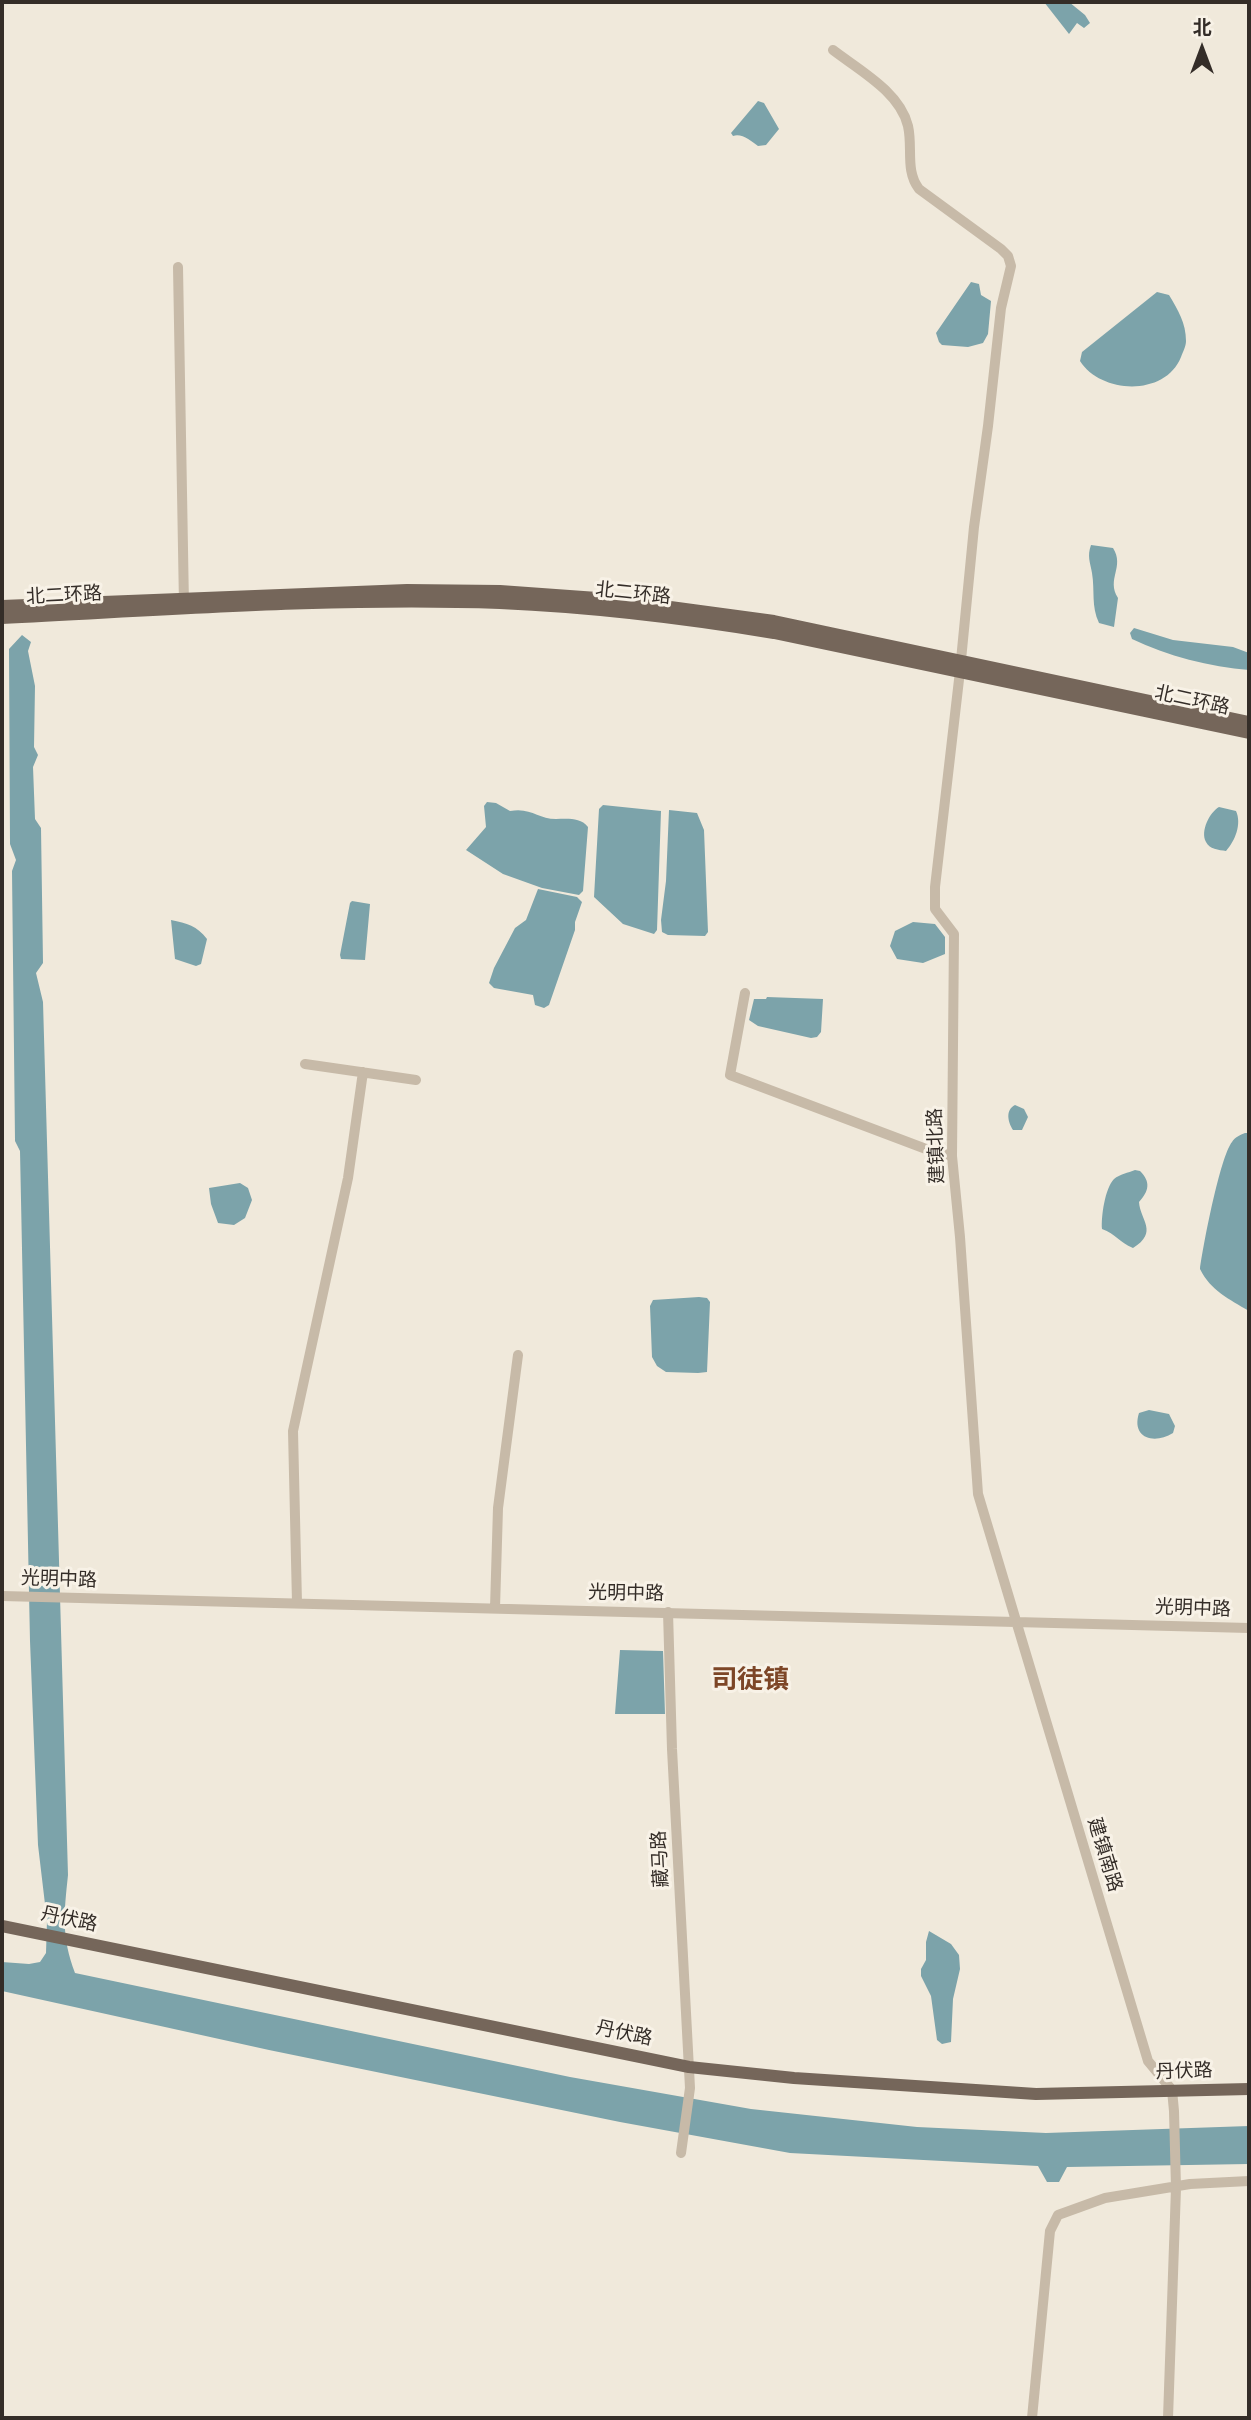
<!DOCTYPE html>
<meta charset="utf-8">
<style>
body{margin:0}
#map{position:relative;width:1251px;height:2420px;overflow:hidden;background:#f0e9db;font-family:"Varela Round","Noto Sans SC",sans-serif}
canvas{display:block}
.frame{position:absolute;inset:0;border:4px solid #342d28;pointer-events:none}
.north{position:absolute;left:1167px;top:14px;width:70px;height:70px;-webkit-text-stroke:5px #f8f2e7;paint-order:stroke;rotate:0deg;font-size:19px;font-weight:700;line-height:28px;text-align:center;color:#342d28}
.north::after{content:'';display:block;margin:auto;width:24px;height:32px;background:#342d28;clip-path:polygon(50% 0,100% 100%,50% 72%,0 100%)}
</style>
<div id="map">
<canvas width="1251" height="2420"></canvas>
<div class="frame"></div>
<div class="north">北</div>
</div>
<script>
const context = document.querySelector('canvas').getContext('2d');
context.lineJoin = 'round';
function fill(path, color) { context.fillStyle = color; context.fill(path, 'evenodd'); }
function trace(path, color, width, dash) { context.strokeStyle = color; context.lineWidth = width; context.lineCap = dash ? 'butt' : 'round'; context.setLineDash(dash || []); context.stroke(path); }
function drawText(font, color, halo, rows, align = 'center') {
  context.font = font + ' "Varela Round","Noto Sans SC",sans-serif'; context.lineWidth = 6; context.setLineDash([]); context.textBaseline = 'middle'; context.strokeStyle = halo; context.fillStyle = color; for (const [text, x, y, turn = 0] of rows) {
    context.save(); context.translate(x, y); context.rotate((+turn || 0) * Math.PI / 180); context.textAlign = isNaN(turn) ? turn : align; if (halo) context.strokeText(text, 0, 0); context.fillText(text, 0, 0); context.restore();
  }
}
const water = new Path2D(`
 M1044 2H1069L1085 15 1090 23 1084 28 1077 23 1069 34Z
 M758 101 764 103 779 129 766 145 758 146C751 141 742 133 733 136L731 133Z
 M971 282 979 284 981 295 991 301 988 334 983 343 968 347 942 345 939 342 936 333Z
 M1157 292 1169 295C1178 310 1186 323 1186 341 1186 346 1183 352 1181 357 1165 397 1101 394 1080 361L1082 352Z
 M1091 545 1113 548C1125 567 1106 579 1118 598L1114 627 1099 623C1091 606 1095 591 1092 573 1090 562 1087 556 1091 545Z
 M1134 628 1173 640 1233 647 1249 653V670C1210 667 1167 656 1132 639L1130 633Z
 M22 635 31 642 28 651 35 686 34 747 38 755 33 767 35 819 41 828 43 963 36 973 43 1002 68 1875C64 1913 61 1936 75 1973L570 2077 751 2109 917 2127 1046 2133 1249 2126V2164L1067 2167 1059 2182H1047L1038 2166 790 2153 620 2122 269 2050 2 1991V1962L29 1964 40 1962 46 1953 47 1921 38 1845 30 1641 20 1151 15 1141 12 871 16 860 10 844 9 649Z
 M487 802 496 803 510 811C531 807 538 819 556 819 567 819 580 817 588 827L583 891 579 895 542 888 503 874 466 850 486 827 484 806Z
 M603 805 661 811 657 930 654 934 623 924 594 897 599 809Z
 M1219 807 1236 811C1242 824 1235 841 1226 851 1219 850 1209 849 1206 842 1200 831 1210 812 1219 807Z
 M669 810 697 813 704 830 708 932 705 936 668 935 662 932 661 920 666 881Z
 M538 889 577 897 582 902 575 922V930L549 1005 544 1008 535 1005 533 995 494 988 489 983 494 968 515 928 526 920Z
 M352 901 370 904 365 960 341 959 340 955 350 903Z
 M171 920C187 923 197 926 207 939L201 964 196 966 175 959Z
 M913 922 935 924 945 937V954L923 963 897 959 890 946 895 931Z
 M767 997 823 999 821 1032 817 1037 811 1038 758 1026 749 1020 754 999H766Z
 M1015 1105 1024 1109 1028 1117 1022 1130H1013C1008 1122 1005 1110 1015 1105Z
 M1245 1133H1249V1311C1229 1299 1211 1291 1200 1269 1203 1246 1220 1157 1232 1142 1235 1137 1240 1135 1245 1133Z
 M1135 1170 1140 1171C1151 1182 1149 1191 1139 1202 1140 1220 1159 1232 1133 1248 1119 1242 1116 1234 1102 1229 1101 1217 1105 1188 1114 1179 1120 1174 1128 1173 1135 1170Z
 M240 1183 248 1188 252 1200 245 1218 234 1225 218 1223 211 1204 209 1188Z
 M699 1297 707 1298 710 1302 707 1372 698 1373 666 1372 657 1366 652 1357 650 1306 653 1300Z
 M1149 1410 1169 1414 1175 1426 1173 1433C1154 1445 1131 1438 1139 1413Z
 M620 1650 663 1651 665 1714H615Z
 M929 1931 951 1944 959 1955 960 1969 953 1999 951 2042 942 2044 937 2040 931 1996 921 1976V1969L926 1960V1942Z`);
const minor = new Path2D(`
 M833 50C859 70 900 92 908 126 913 148 905 171 919 189L1001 249 1008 256 1011 266 1001 308 988 426 974 527 961 660
 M178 267 184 605
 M960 671 935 887V909L954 934 952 1156 960 1237 978 1494 1148 2061 1172 2090 1174 2111 1176 2188 1168 2418
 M745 993 730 1075 926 1149 952 1156
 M305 1064 416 1080
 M2 1596 1249 1628
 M297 1603 293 1431 348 1178 363 1072
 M495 1608 498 1508 518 1355
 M668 1612 672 1749 690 2088 681 2153
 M1032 2418 1050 2231 1058 2215 1105 2198 1190 2184 1249 2181`);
const major = new Path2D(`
 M2 606 407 590 500 591 611 599 774 621 1249 722
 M2 618C168 610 334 597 500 603 592 607 684 618 774 633L1249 733
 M2 1926 689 2067 794 2078 1036 2094 1249 2089`);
const streetNames = [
 ["北二环路",633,594,6],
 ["北二环路",64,596,-3],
 ["北二环路",1192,701,12],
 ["建镇北路",937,1146,-92],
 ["光明中路",59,1580,2],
 ["光明中路",626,1594,1],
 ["光明中路",1193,1609,2],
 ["建镇南路",1104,1855,73],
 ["藏马路",661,1859,-93],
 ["丹伏路",69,1920,12],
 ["丹伏路",624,2034,12],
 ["丹伏路",1184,2072,-2]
];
const districtNames = [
 ["司徒镇",750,1681]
];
fill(water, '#7ca3aa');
trace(minor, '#c7baa8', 10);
trace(major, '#75665a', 12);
drawText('19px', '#342d28', '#f8f2e7', streetNames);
drawText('bold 26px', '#7d4627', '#f8f2e7', districtNames);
</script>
